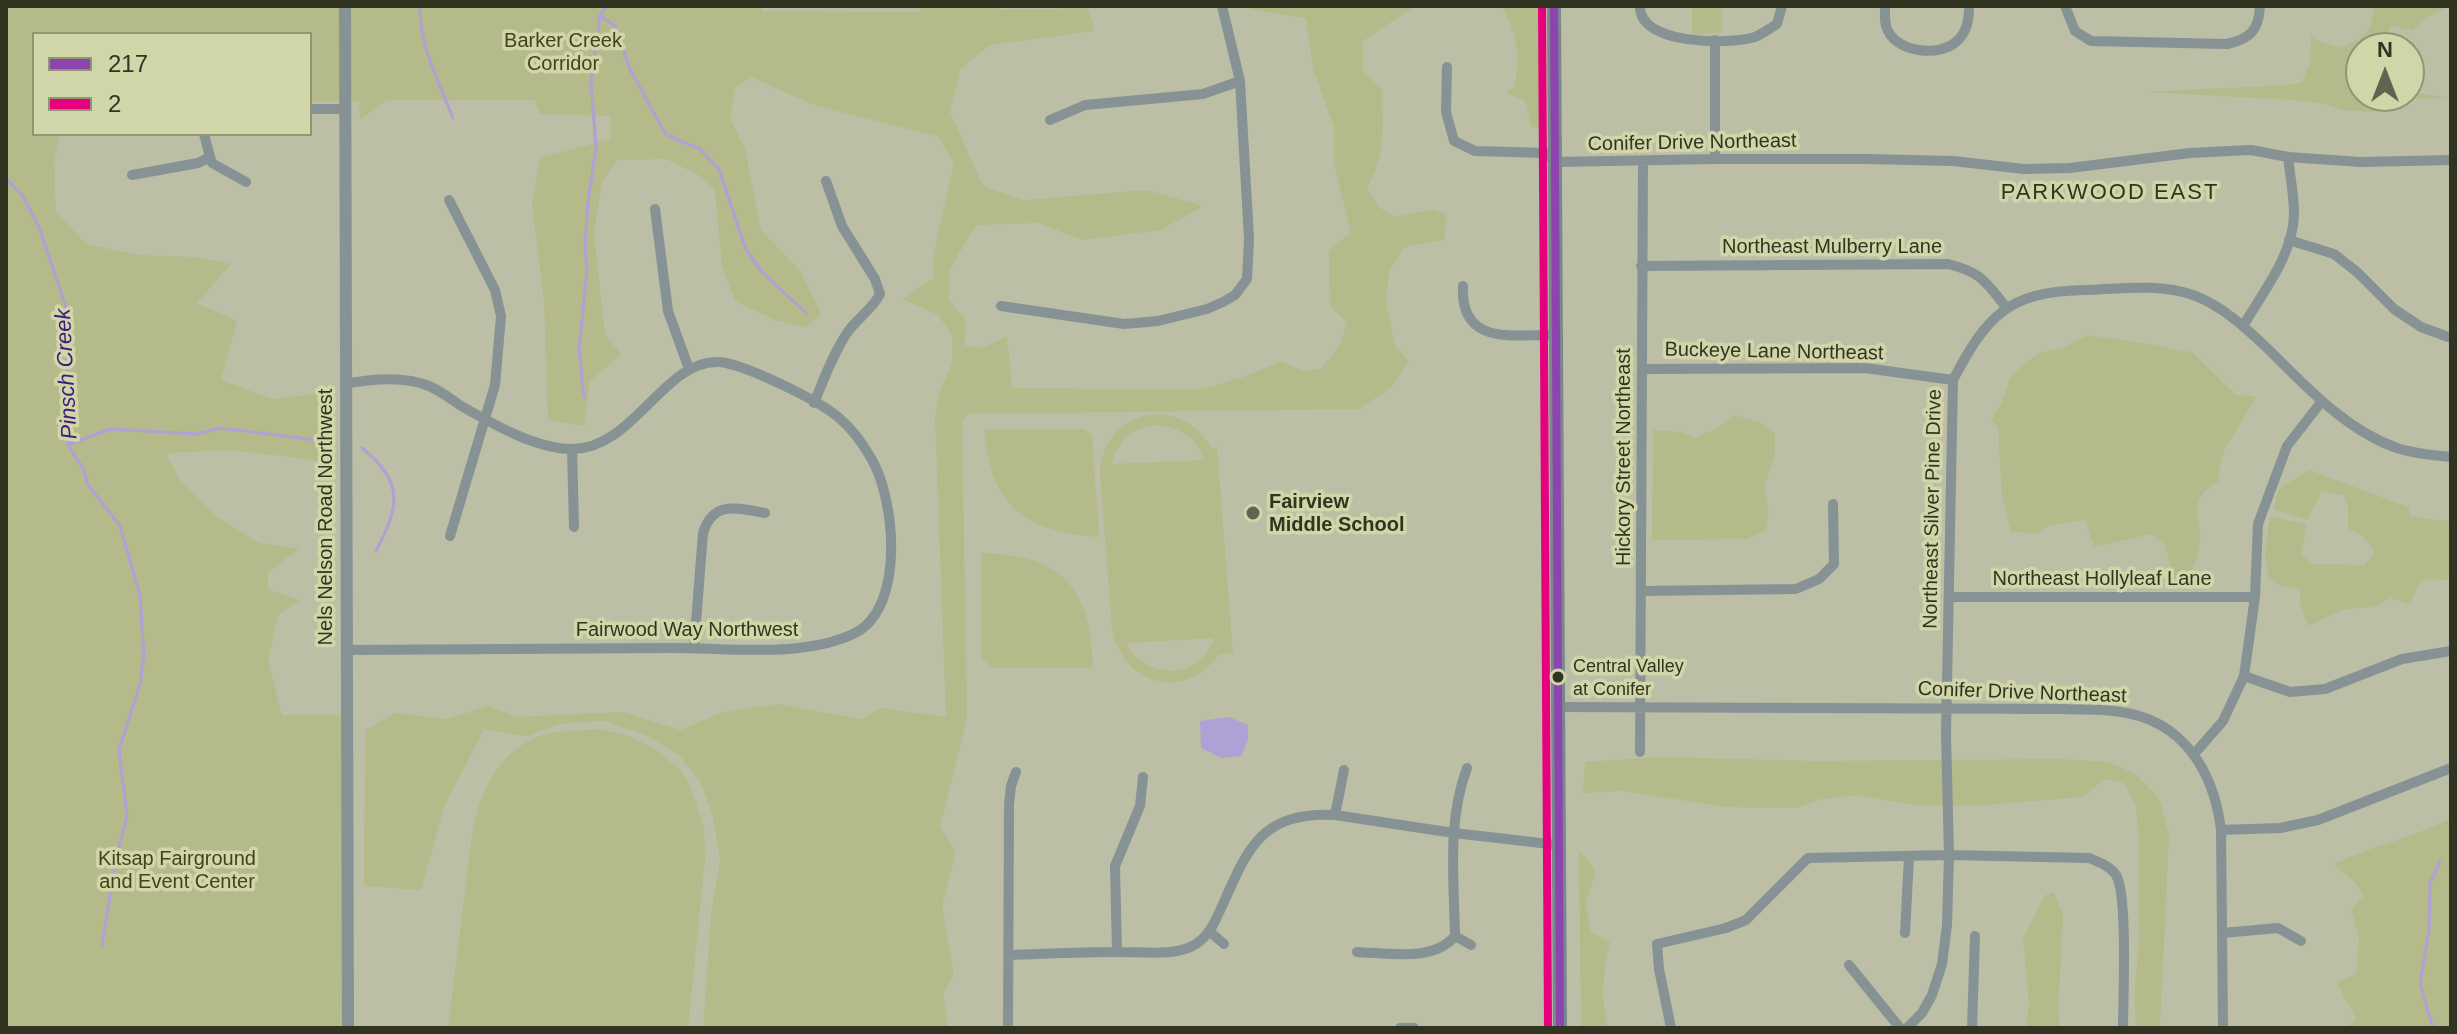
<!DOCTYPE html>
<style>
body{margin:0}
#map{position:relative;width:2457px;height:1034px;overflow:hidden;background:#bcbea6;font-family:Helvetica,sans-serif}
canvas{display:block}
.frame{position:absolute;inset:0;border:8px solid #323422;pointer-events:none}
.legend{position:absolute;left:32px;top:32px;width:280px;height:104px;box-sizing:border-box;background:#d1d6a9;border:2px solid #919573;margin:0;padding:10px 14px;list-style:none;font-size:24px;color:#323422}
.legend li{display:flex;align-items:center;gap:16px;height:40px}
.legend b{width:40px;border:2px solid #919573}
.north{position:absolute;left:2345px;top:32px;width:80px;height:80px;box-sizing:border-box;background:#d1d6a9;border:2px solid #919573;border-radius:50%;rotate:0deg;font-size:22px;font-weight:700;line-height:32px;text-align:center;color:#323422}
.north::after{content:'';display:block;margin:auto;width:28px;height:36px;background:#626450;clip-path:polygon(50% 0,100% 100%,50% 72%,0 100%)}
</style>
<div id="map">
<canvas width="2457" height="1034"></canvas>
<div class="frame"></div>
<ul class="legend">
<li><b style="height:10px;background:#8e44ad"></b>217</li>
<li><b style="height:10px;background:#e5007d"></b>2</li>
</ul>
<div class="north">N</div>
</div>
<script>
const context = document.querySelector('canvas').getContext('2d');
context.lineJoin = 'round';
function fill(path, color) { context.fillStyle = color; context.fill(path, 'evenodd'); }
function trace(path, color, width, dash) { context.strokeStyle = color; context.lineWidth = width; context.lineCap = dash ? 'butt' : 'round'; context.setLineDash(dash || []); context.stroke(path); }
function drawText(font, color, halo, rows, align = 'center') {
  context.font = font + ' Helvetica,sans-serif'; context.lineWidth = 7; context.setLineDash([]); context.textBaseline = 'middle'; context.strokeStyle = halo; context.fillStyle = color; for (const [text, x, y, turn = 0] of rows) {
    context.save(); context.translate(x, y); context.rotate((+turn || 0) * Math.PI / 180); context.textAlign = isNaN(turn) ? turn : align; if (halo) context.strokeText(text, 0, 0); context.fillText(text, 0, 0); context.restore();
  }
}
const green = new Path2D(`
 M6 6H761L762 11 920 12 921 6H999L1000 10 1088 8 1095 31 989 45 960 70 950 112 983 186 1023 200 1147 190 1203 206 1161 230 1082 240 1039 223 976 225 949 270V300L966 320 964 345 983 348 1007 336 1012 388 1199 390 1243 377 1282 361 1302 371 1321 369 1340 345 1347 323 1330 306 1329 251 1351 232 1334 164V127L1313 69 1306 18 1248 9 1263 6H1415L1363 41V72L1382 88C1382 128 1387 152 1367 188L1380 208 1396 217 1433 209 1447 214 1444 240 1405 247 1389 271 1386 304 1395 345 1409 361 1392 387 1359 409 967 414 962 423 967 718 940 827 956 851 942 906 954 975 943 993 948 1028H703L711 916 720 860 713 817 702 785 680 756 648 736 604 721 559 724 527 736 484 729 444 807 421 890 364 886 365 730 396 713 447 719 489 706 517 717 623 712 680 730 721 713 777 704 861 719 880 708 946 717 935 417 939 394 952 363V335L938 315 903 299 933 278 934 251 954 164 939 137 814 105 751 77 735 88 730 118 745 149 761 230 801 272 821 314 805 328 775 320 735 301 722 266 715 191 700 176 666 159 618 160 602 182 594 233 605 334 621 354 590 382 584 426 548 420 544 300 532 205 540 158 610 139V116L540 114 535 100H387L360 120 359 101H310V34H34V134H60L54 162 56 212 86 244 138 255 196 257 231 264 197 303 237 321 221 380 272 399 329 392 330 462 231 450 166 453 181 482 216 516 259 543 299 549 268 572V589L300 600 278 615 268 660 282 715H346L348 1028H6Z
 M1502 6H1542L1543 127H1531L1525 100 1506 93 1515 86C1520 53 1517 35 1502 6Z
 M1692 6H1722V33L1692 34Z
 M2373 6H2449L2427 18 2412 31 2391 25 2384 48H2361V96H2409V91L2447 98 2395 99 2372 112 2342 110 2326 104 2295 100 2146 92 2288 85 2302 82 2310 63 2311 34 2319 41 2341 48C2363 38 2374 32 2373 6Z
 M2088 335 2157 345 2183 352 2191 351 2236 395 2256 396C2242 429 2218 443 2219 481 2184 502 2203 515 2200 543 2198 556 2192 569 2188 581L2173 578 2165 545 2151 534 2094 547 2085 520 2050 525 2039 533 2011 532 2002 497 1998 427 1991 420 2002 402 2011 375 2038 353 2063 348Z
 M1157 414C1182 416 1199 426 1211 448L1217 447 1233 653 1219 655C1183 702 1121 685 1112 627L1100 475C1100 440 1124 417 1157 414ZM1156 425C1179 427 1196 437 1204 460L1112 464C1116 442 1133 428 1156 425ZM1214 638C1203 680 1145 681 1126 643Z
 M1734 415 1759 422 1775 432V454L1764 487 1769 511 1766 530 1746 539 1652 540 1653 430 1682 432 1694 438 1718 428Z
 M984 429H1084L1092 435 1099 537C1023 531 991 507 984 429Z
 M2309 470 2408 507 2411 517 2451 521 2450 580 2428 579 2419 584 2410 605 2390 598 2376 607 2344 609 2308 626 2300 603V589L2279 585 2269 578 2265 556 2270 516 2307 525 2301 553 2312 564 2364 565 2375 552 2364 538 2348 528V508L2344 495 2322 491 2307 520 2273 509 2279 489Z
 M981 553C1063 555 1091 588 1093 668H993L982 659Z
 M600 729 630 736 653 748 680 769 692 790 704 828 705 859 688 1028H448L472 833C480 791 499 750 543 735 560 730 582 731 600 729Z
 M1658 757 1820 761 2060 759 2109 762 2134 773 2159 798 2169 835 2160 1028H2137L2134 1001 2139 941V840L2136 806 2124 783 2105 779 2082 797 1971 806 1915 805 1858 795 1821 799 1795 808H1765L1725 807 1624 791 1583 793 1585 762Z
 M2451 818V1028H2347L2356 1019 2337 983 2356 974 2359 938 2351 910 2364 895 2355 883 2334 864C2372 846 2413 838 2451 818Z
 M1579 850 1596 871 1586 904 1591 932 1610 942C1603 975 1600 995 1608 1028H1581Z
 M2053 892 2063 914 2058 1013 2061 1028H2026L2029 1003 2023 938 2044 896Z`);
const water = new Path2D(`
 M1229 717 1248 725V740L1241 756 1221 758 1201 748 1200 721Z`);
const stream = new Path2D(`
 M420 6C419 44 439 83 453 118
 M600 15 615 26 630 69 666 135 700 149 719 169 746 250 762 272 806 313
 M6 178 23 196 39 227 66 307 68 445 83 468 88 485 120 526 140 596 144 655 140 684 119 750 127 815 115 864 102 945
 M584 397 579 350 587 270 585 245 588 202 596 147 591 83 600 15 607 6
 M68 445 110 429 197 434 221 428 332 442
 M362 448C404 481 400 506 376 551
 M2433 1028 2420 983 2429 930 2430 883 2440 862`);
const minor = new Path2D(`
 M1640 6C1639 45 1728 45 1755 37 1762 34 1770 28 1777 24L1782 6
 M1885 6C1885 15 1884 24 1888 31 1899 53 1940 57 1957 41 1967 32 1969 20 1969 6
 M2065 6 2075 31 2091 41 2227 44C2250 39 2259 30 2260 6
 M1715 40V159
 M1447 67 1446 112 1454 141 1475 151 1546 153 1555 162 1715 159H1867L1953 161 2024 169 2070 168 2190 153 2251 150 2288 157 2361 162 2451 160
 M310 109H346
 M1050 120 1085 105 1203 94 1240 81
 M210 157 212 163 246 182
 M132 175 198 163 210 157 204 134
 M449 200 495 290 501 316 495 385 450 536
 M655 209 668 311 689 369
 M2289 240 2334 254 2357 272 2394 309 2421 327 2451 338
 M1641 266 1948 264C1981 272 1985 281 2006 307
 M1463 286C1460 347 1514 334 1556 335
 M1001 306 1124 324 1158 321 1207 309 1223 302 1235 295 1247 279 1249 239 1240 81 1222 6
 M2243 326C2263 292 2294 254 2294 213 2294 195 2290 176 2288 157
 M1642 369 1865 368 1953 380
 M345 384C371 379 404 376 429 386 441 391 452 400 463 407 493 424 536 449 572 449 634 449 665 358 720 362 746 365 818 400 838 417 850 427 863 444 871 458 895 498 906 607 855 633 803 659 726 647 668 648 561 649 454 649 347 650
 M814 403C824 379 833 354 847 333 857 318 872 310 880 294L875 279 842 226 826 181
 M572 449 574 527
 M1642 591 1796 589 1819 579 1834 564 1833 504
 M1950 597H2255
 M694 648 703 533C713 500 737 508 765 513
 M2244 676 2290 692 2325 689 2402 659 2451 651
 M1556 707 2065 709C2083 710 2103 709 2121 712 2184 721 2214 772 2221 830L2223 1028
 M1640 752 1643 161
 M2195 753 2223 721 2244 676 2255 597 2258 524 2287 446 2322 401
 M1335 815 1344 770
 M2221 830 2280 828 2318 820 2451 768
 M1210 932 1224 944
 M1905 933 1909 857
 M2222 933 2278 928 2301 941
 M1455 936 1471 945
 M1117 951 1115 866 1140 806 1143 777
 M1357 952C1388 953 1434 962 1455 936 1454 880 1447 821 1467 768
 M1009 955C1043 954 1078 952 1112 952 1137 951 1174 958 1196 944 1211 934 1216 919 1223 904 1249 845 1263 812 1335 815L1454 833 1558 845
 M1849 965 1900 1028
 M1008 1028 1009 804 1011 786 1016 772
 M1400 1028H1414
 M1671 1028 1659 969 1657 944 1726 928 1746 920 1808 858 1949 855 2089 858C2099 862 2110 866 2116 875 2128 894 2123 1000 2123 1028
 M1907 1028 1922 1013 1932 995 1942 964 1947 925 1949 855 1946 734 1953 380C1987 316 2007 292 2083 290 2118 289 2159 283 2193 295 2221 305 2246 328 2267 348 2305 385 2345 430 2397 448 2414 454 2433 455 2451 457
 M1972 1028 1975 936`);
const tertiary = new Path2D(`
 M345 6 348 1028`);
const secondary = new Path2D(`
 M1554 6 1560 1028`);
const bus1 = new Path2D(`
 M1554 6 1560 1028`);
const bus2 = new Path2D(`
 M1542 6 1548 1028`);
const markers = [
 [1253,513,8,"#626450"],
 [1558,677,7,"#323422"]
];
const busNames = [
 ["Central Valley",1573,667],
 ["at Conifer",1573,690]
];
const parkNames = [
 ["Barker Creek",563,41],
 ["Corridor",563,64],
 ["Kitsap Fairground",177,859],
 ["and Event Center",177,882]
];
const streetNames = [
 ["Conifer Drive Northeast",1692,143,-1],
 ["Northeast Mulberry Lane",1832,247],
 ["Buckeye Lane Northeast",1774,352,1],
 ["Hickory Street Northeast",1624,457,-90],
 ["Northeast Silver Pine Drive",1933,509,-89],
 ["Nels Nelson Road Northwest",326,517,-90],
 ["Northeast Hollyleaf Lane",2102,579],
 ["Fairwood Way Northwest",687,630],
 ["Conifer Drive Northeast",2022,693,2]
];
const poiNames = [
 ["Fairview",1269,502],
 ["Middle School",1269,525]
];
const neighbourhoodNames = [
 ["PARKWOOD EAST",2110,193]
];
const waterNames = [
 ["Pinsch Creek",67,374,-93]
];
fill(green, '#b5ba8a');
fill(water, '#ada1d5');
trace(stream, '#ada1d5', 3);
trace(minor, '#869294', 10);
trace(tertiary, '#869294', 12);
trace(secondary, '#78888c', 14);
trace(bus1, '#8e44ad', 8);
trace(bus2, '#e5007d', 8);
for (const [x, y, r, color] of markers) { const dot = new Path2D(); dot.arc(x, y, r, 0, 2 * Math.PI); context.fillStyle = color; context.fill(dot); trace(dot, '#d1d6a9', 3); }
drawText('18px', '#323422', '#d1d6a9', busNames, 'left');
drawText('20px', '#41441b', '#d1d6a9', parkNames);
drawText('20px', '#323422', '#d1d6a9', streetNames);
drawText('bold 20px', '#323422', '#d1d6a9', poiNames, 'left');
context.letterSpacing = '2px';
drawText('22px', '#323422', '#d1d6a9', neighbourhoodNames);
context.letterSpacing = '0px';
drawText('italic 22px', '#3e1b7c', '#d1d6a9', waterNames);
</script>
